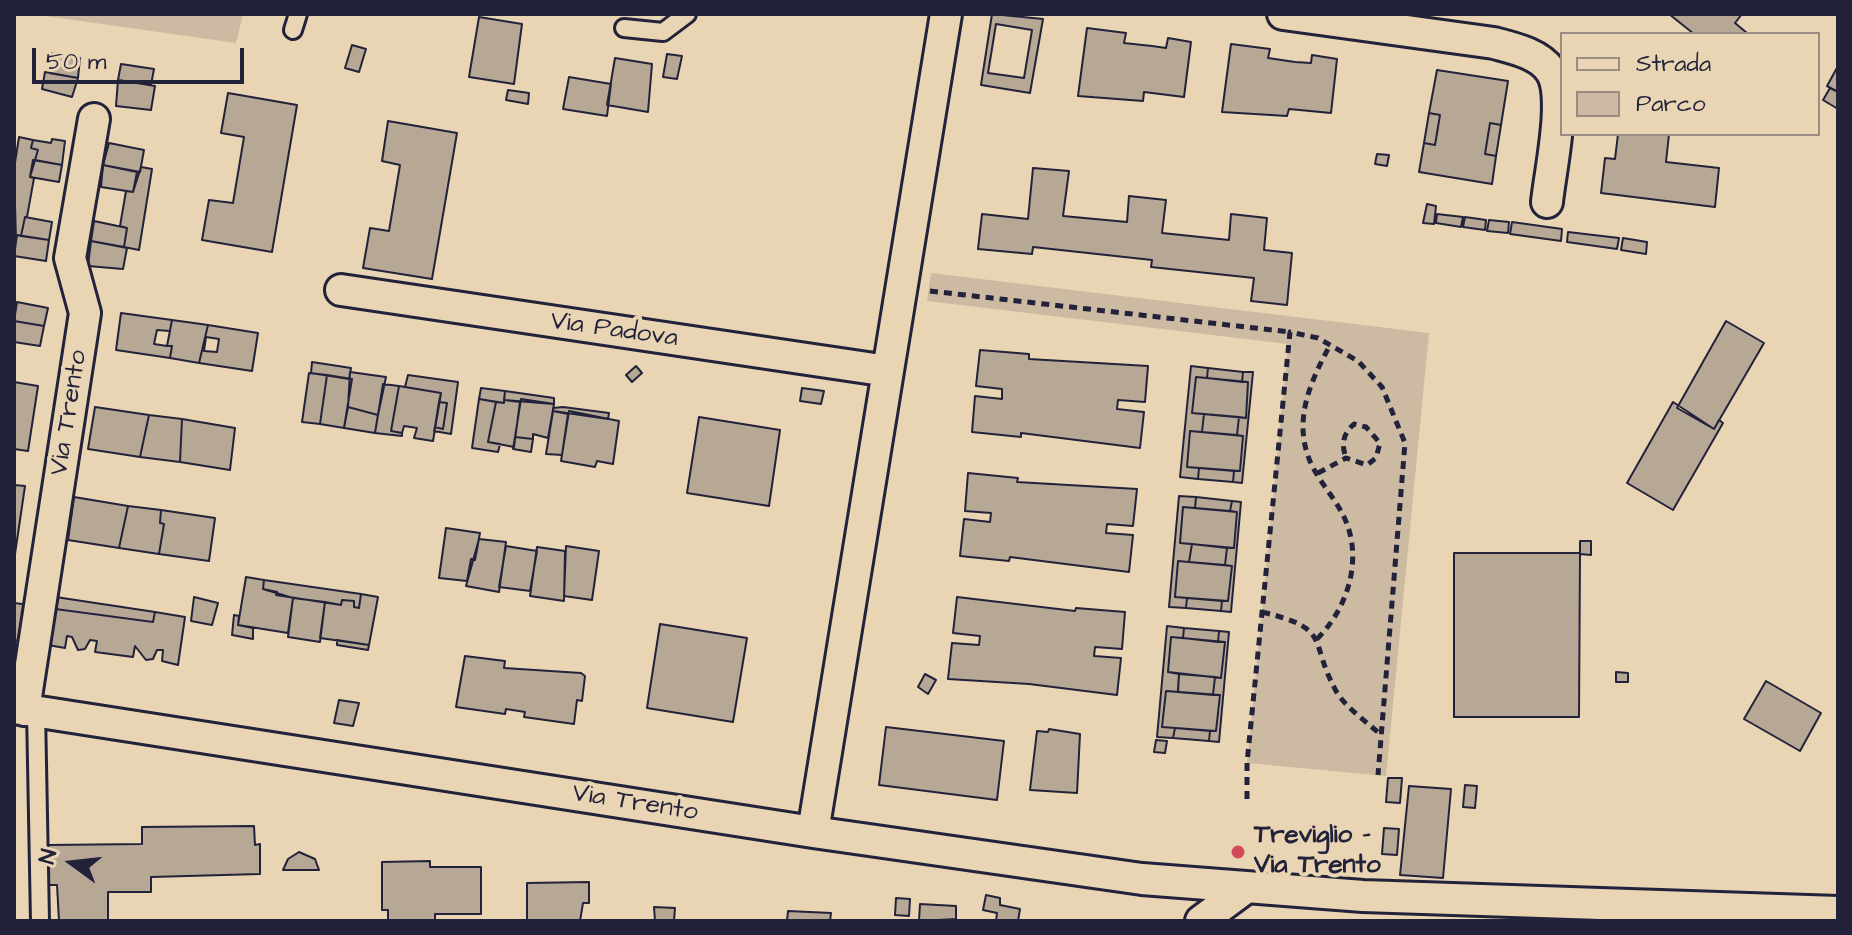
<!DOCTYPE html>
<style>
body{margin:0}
#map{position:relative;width:1852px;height:935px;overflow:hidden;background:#e9d5b3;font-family:"Architects Daughter",sans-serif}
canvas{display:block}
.frame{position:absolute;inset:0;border:16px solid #22223b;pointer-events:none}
.legend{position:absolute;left:1560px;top:32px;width:260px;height:104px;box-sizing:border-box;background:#e9d5b3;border:2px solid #998d83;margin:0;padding:10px 14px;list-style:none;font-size:24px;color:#22223b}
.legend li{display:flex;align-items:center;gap:16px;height:40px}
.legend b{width:40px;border:2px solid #998d83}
.north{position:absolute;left:32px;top:823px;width:80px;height:80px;-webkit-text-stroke:6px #e9d5b3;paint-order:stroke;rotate:285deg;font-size:22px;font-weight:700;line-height:32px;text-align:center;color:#22223b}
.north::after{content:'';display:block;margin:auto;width:28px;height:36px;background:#22223b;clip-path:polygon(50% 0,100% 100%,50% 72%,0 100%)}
.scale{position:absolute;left:32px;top:48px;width:212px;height:36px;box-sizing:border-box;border:4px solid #22223b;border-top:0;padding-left:10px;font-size:24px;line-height:28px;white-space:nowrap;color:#22223b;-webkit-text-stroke:6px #e9d5b3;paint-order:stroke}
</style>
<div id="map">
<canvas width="1852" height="935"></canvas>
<div class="frame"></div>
<ul class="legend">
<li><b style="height:10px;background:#e9d5b3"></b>Strada</li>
<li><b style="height:22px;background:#ccbba2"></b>Parco</li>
</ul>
<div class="north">N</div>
<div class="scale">50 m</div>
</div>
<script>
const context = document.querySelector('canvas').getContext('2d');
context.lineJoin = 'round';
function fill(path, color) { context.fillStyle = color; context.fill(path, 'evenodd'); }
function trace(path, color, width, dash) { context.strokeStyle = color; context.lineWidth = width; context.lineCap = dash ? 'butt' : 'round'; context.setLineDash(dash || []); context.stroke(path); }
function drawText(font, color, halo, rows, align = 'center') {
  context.font = font + ' "Architects Daughter",sans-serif'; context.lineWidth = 8; context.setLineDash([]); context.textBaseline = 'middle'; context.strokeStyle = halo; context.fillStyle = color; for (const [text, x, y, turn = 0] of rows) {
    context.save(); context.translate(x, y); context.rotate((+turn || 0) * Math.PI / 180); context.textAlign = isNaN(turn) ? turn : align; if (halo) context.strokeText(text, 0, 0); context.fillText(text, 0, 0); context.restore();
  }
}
const green = new Path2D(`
 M31 14H243L236 43Z
 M931 273 1429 333 1386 776 1247 763 1288 344 927 301Z`);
const building = new Path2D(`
 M992 14 1043 19 1030 93 981 85Z
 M1669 14H1742L1735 23 1747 33 1694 34Z
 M479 17 522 24 514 84 469 77Z
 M996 24 1032 30 1024 78 988 73Z
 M1087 28 1126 33 1124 43 1152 46 1166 48 1168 38 1191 42 1184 97 1144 92 1143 101 1078 96Z
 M1231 44 1270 49 1268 58 1295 62 1311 63 1312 55 1337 59 1331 113 1289 109 1287 116 1222 112Z
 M352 45 366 49 359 72 345 68Z
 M52 53 80 58 78 78 49 73Z
 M667 54 682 56 677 79 663 77Z
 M615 58 652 64 648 112 607 105Z
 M121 64 154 69 151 85 118 80Z
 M1838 66V92L1827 86Z
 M1437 70 1508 81 1501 125 1490 123 1485 154 1496 156 1492 184 1419 172 1424 143 1435 145 1440 115 1429 113Z
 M45 72 78 78 72 97 42 89Z
 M569 77 611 84 607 116 563 109Z
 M118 80 155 86 151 110 116 106Z
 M1830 88 1838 92V109L1823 100Z
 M508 90 529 93 528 104 506 100Z
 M228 93 297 105 272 252 202 240 209 200 233 203 244 137 221 133Z
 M1429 113 1440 115 1435 145 1424 143Z
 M388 121 457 133 432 279 363 268 370 228 389 231 400 165 382 161Z
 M1490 123 1501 125 1496 156 1485 154Z
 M1618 134H1669L1666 162 1719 168 1715 207 1601 193 1605 158 1615 159Z
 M19 137 33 140 31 148 38 150 30 177 34 178 27 217H25L21 236 17 235 16 240 14 169Z
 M52 139 65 141 62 165 35 160 38 150 31 148 33 140 51 143Z
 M109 143 144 150 140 172 103 165Z
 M1377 154 1389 155 1387 166 1375 164Z
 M33 160 62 165 59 182 30 177Z
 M103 165 137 172 133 192 101 187Z
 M141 167 152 169 139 250 124 247 127 228 120 226 126 191 133 192Z
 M1033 168 1069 171 1063 216 1127 222 1129 196 1166 200 1162 233 1229 240 1231 214 1267 218 1264 250 1292 253 1287 305 1251 301 1254 278 1151 267 1152 260 1033 247 1032 254 978 249 982 214 1028 219Z
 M1427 204 1436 206 1434 224 1423 223Z
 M1437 214 1463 217 1461 227 1436 223Z
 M25 217 52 222 49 240 21 236Z
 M1465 217 1486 220 1485 230 1463 227Z
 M1489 220 1509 222 1508 233 1487 231Z
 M94 221 127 228 124 247 91 241Z
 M1512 222 1562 229 1561 241 1510 234Z
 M1568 232 1619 238 1617 249 1567 242Z
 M17 235 49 240 46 261 14 256Z
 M1623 238 1647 242 1646 254 1621 250Z
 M91 241 127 248 123 269 88 266Z
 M17 302 48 308 44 326 14 321Z
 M121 313 172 320 167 346H172L170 358 116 350Z
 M172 320 208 325 199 363 170 358 172 346H167Z
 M14 321 44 326 40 346 14 342Z
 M1726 321 1764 343 1714 429 1677 408Z
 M208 325 258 333 252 371 199 363Z
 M157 330 170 331 167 346 154 344Z
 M206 337 219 339 217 352 204 351Z
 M980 350 1029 354V359L1148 366 1145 402 1118 400 1117 409 1144 412 1140 448 1021 433V437L972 432 975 396 1002 399V389L976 386Z
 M312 362 351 368 349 379 311 373Z
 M636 366 642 373 632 382 626 375Z
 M1191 366 1208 368 1207 378 1196 377 1192 413 1204 414 1202 432 1190 431 1187 467 1199 468 1198 479 1180 477Z
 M1208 368 1243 372 1242 382 1207 378Z
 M350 372 386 377 378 415 348 407Z
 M1243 372H1253L1242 483 1233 482 1234 471H1240L1243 436 1237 435 1239 417 1246 418 1248 382H1242Z
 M309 373 327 375 320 424 302 422Z
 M327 375 352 379 344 428 320 424Z
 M408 375 458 382 451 434 434 431 435 427 443 429 447 403 439 402 441 393 405 387Z
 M1196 377 1248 382 1246 418 1192 413Z
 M14 382 38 386 28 451 14 449Z
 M383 384 399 386 391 431 402 433V436L375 433Z
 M399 386 441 393 433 441 414 438 417 428 404 426 402 433 391 431Z
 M481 388 505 391 504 403 479 399Z
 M802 388 824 391 821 404 800 401Z
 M505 391 554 398V404L504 400Z
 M479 399 496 402 488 442 500 444 498 452 472 448Z
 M521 399 554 404 548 438 533 434V439L515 437Z
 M504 400 520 402 514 447 488 442 496 402 504 403Z
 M439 402 447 403 443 429 435 427Z
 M1673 402 1714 429 1719 420 1723 423 1673 510 1627 483Z
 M95 407 149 415 140 457 88 449Z
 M348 407 378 415 375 433 344 428Z
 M563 407 609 413 608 419 553 411V408Z
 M553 411 568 414 562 455 546 454Z
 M569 411 619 421 613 464 597 461 595 467 561 461Z
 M1204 414 1239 417 1237 435 1202 432Z
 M149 415 182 419 180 462 140 457Z
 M699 417 780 430 769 506 687 493Z
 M182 419 235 428 230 470 180 462Z
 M1190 431 1243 436 1240 471 1187 467Z
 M515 437 533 439 531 452 513 449Z
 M1199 468 1234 471 1233 482 1198 479Z
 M968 473 1018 478 1017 482 1137 489 1133 526 1107 524 1106 533 1133 535 1129 572 1010 557 1009 561 960 556 964 519 990 522 991 513 965 511Z
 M14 485 25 486 15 554 14 553Z
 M1179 496 1196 497 1195 508 1183 507 1180 543 1192 544 1189 562 1178 561 1175 597 1187 598 1186 608 1169 607Z
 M74 497 128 506 119 548 68 540Z
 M1196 497 1232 501 1230 511 1195 508Z
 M1232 501 1241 502 1231 612 1221 611 1222 601H1228L1232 566 1225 565 1227 548H1234L1237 512 1230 511Z
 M128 506 161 510 160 523 164 524 159 554 119 548Z
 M1183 507 1237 512 1234 548 1180 543Z
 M161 510 215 518 209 561 159 554 164 524 160 523Z
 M446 528 480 533 475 560 471 559 467 581 439 578Z
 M479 539 506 542 499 592 466 586Z
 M1580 541H1591V555L1580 554Z
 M1192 544 1227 548 1225 565 1189 562Z
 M506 546 537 551 530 591 499 587Z
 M566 546 599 551 592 600 564 596Z
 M537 547 565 551 564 601 530 596Z
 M1454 553H1580L1579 717H1454Z
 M1178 561 1232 566 1228 601 1175 597Z
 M246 577 264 580 263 589 293 598 288 633 238 625Z
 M264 580 361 594 359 608 354 607V601L342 600 341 605 276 595 277 592 263 589Z
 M361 594 378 597 369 645 320 638 325 602 341 605 342 600 354 601V607L359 608Z
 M49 596 155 612 153 622 48 608Z
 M194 597 218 603 212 625 191 621Z
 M957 597 1075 611 1076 608 1125 612 1122 649 1095 647 1094 656 1121 658 1117 695 1029 684 948 679 952 643 979 645 980 636 953 633Z
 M293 598 325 602 320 642 288 637Z
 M1187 598 1222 601 1221 611 1186 608Z
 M14 603 30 605 24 642 14 640Z
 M48 608 153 622 155 612 185 617 178 665 162 661 163 650H157L153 659 146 660 135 646 133 657 95 652 97 641 90 640 85 649 78 650 72 637 67 636 65 648 42 644Z
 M234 615 239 616 238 625 253 628V639L232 635Z
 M660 624 747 638 733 722 647 708Z
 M1167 626 1184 628 1183 638 1171 637 1168 672 1179 674 1178 689V692L1166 691 1162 727 1175 728 1173 738 1157 737Z
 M1184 628 1219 631 1218 642 1183 638Z
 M1219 631 1229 632 1219 742 1209 741 1210 731H1216L1220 695H1213L1215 677 1221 678 1225 642H1218Z
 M1171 637 1225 642 1221 678 1168 672Z
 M337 640 369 645 368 650 337 645Z
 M465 656 505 661 504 668 581 673 585 676 582 701 577 700 574 724 524 717 525 712 506 709 505 714 456 707Z
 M1616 672 1628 673V682H1616Z
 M925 674 936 680 928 694 918 687Z
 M1179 674 1215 677 1213 695 1178 692Z
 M1766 681 1821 713 1800 751 1744 719Z
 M1166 691 1220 695 1216 731 1162 727Z
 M339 700 359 703 353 726 334 723Z
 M886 727 1004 741 997 800 879 785Z
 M1175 728 1210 731 1209 741 1173 738Z
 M1049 729 1080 734 1077 793 1030 790 1037 731 1048 732Z
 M1156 740 1167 741 1165 753 1154 752Z
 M1388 778H1402L1400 803 1386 802Z
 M1465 785 1477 786 1475 808 1463 807Z
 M1409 786 1451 789 1443 878 1400 875Z
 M254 826 255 845 260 844V874L151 877V892H108V921H59L57 885H48V845L142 844V827Z
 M1384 828 1399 829 1397 855 1382 854Z
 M299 852 315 859 319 870H283L288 859Z
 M430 861V867H481V914H435V921H388V910H382V862Z
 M589 882V903H583L580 921H527V883Z
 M986 895 1000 898V905L1020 909 1018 921H996L997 913 983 910Z
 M896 898 910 899 909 916 895 915Z
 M920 904 956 906V919L919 921Z
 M654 907 675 908 674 921H655Z
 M788 911 831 913 830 921H787Z`);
const path = new Path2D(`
 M930 291 1290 332
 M1318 473 1346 458 1367 465 1376 458 1380 443 1366 427 1354 424C1343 434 1341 444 1346 458
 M1262 612C1333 629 1308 640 1336 691 1345 707 1367 722 1381 735
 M1317 639C1349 607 1364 556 1343 515 1333 495 1315 477 1308 456 1294 416 1312 379 1330 345
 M1247 799V763L1290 332 1318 338 1358 361 1382 387 1405 443 1378 775`);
const lane = new Path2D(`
 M624 28 663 32 687 14
 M293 30 298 14
 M36 711 40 921`);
const street = new Path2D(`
 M1283 14 1494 43C1512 48 1538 53 1550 70 1568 94 1550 171 1547 202
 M341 290 888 371
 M14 708 813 832 1142 879 1363 896 1838 912
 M24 710 85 313 70 258 94 119
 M813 832 946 14
 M1201 921 1247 887`);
const markers = [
 [1238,852,8,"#d1495b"]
];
const streetNames = [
 ["Via Padova",614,331,8],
 ["Via Trento",70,413,-81],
 ["Via Trento",635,804,9]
];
const poiNames = [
 ["Treviglio -",1254,837],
 ["Via Trento",1254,867]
];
fill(green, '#ccbba2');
fill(building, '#b7a895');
trace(building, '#22223b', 2);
trace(lane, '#22223b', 22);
trace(street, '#22223b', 36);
trace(path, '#22223b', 5, [8, 6]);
trace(lane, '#e9d5b3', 16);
trace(street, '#e9d5b3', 30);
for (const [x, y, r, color] of markers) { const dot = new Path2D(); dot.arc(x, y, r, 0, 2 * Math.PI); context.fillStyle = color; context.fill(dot); trace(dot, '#e9d5b3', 3); }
drawText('26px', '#22223b', '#e9d5b3', streetNames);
drawText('bold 26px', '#22223b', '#e9d5b3', poiNames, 'left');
</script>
